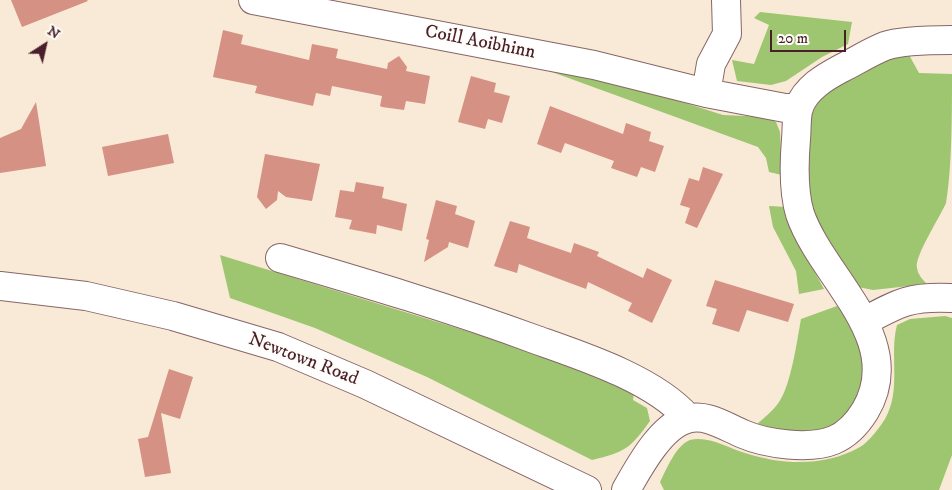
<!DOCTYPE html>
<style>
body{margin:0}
#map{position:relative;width:952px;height:490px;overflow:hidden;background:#f8ead6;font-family:"IM FELL DW Pica",serif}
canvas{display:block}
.north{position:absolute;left:20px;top:20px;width:50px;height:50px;-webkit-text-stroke:4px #fdfcf7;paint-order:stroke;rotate:35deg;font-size:14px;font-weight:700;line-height:20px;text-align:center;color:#4a1f2b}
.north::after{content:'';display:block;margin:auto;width:18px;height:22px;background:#4a1f2b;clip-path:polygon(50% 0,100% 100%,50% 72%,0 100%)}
.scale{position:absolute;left:770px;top:30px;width:76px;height:22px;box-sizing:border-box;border:2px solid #4a1f2b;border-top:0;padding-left:6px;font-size:15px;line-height:18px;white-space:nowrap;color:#4a1f2b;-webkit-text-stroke:4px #fdfcf7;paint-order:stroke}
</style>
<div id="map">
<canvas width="952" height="490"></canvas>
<div class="north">N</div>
<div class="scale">20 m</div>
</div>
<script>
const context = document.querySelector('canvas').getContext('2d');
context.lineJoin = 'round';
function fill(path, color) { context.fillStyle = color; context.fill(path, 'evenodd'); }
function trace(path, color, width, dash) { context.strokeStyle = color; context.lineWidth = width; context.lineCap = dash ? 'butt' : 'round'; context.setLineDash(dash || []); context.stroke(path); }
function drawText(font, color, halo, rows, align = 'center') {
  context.font = font + ' "IM FELL DW Pica",serif'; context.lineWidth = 4; context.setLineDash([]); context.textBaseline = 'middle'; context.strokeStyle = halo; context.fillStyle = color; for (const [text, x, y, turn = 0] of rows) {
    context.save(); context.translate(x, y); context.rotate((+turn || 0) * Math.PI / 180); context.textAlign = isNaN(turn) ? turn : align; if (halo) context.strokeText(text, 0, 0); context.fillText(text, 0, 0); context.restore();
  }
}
const green = new Path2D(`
 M760 12 852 22 848 44 822 57 786 81 771 85 737 81 732 60 754 64 769 25 754 18Z
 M908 53 919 73 952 74C952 111 952 169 946 203 940 217 914 257 917 268 918 275 923 280 927 284L873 290 858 287C843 265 826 243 817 218 809 197 808 179 808 157 808 142 807 126 813 112 825 82 878 60 908 53Z
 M541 68 651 92 723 115 768 117 776 122 780 132 782 175 769 172 766 158 758 147Z
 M769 206 787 207 798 242 824 289 799 294 796 271 773 227Z
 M220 255 538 353 634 393 633 400 647 408 650 421C630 449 625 452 592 460L427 377 315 328 230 298Z
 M837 306C843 314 852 322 857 330 872 357 862 413 833 427 810 437 780 430 757 424 765 417 773 411 779 402 791 385 797 341 801 319Z
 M945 316 952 318V455L939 490H664L660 482C666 470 676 445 690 440 707 435 729 448 745 453 782 465 825 467 860 447 868 443 880 427 885 419 902 390 889 355 897 325L910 319Z`);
const building = new Path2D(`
 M11 0H87L88 1 22 27Z
 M223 30 243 35 241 44 309 60 312 44 338 49 336 58 387 69 388 63 399 56 407 67 406 71 430 76 425 104 406 101 404 110 382 107 380 106 382 96 332 86 330 96 316 93 313 106 255 93 257 86 213 77Z
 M471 76 496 83 494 92 510 96 502 123 488 119 485 129 458 122Z
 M36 102 46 166 0 173V138L21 129Z
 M550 106 623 134 626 123 651 132 649 141 664 146 655 172 641 167 637 177 611 168 614 161 565 143 561 153 537 144Z
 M168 134 174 163 108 176 102 147Z
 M265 154 320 164 312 201 286 197 278 191 277 200 266 209 257 197Z
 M703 167 723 174 697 228 685 223 690 208 680 205 689 178 699 181Z
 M356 182 384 187 382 198 407 204 402 231 377 225 376 234 349 229 352 220 335 217 340 190 354 192Z
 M436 200 457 206 455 214 475 221 468 248 449 242 448 247 424 262 429 240 426 239Z
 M510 221 530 227 527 238 571 253 574 243 599 252 597 256 643 278 647 268 672 280 652 323 628 311 632 303 588 282 586 289 519 264 517 273 494 266Z
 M715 280 794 304 788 322 747 310 739 332 712 324 717 309 706 306Z
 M169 369 193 377 180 419 161 413 171 473 145 477 138 439 148 437Z`);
const minor = new Path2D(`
 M253 0 594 65 706 93 785 108H799
 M706 93 711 64 727 34 726 0
 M280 258C365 283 450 308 534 339 582 356 654 379 688 418
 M865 321C900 302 911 296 952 298
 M626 490C639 467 661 426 687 419 706 413 726 427 743 434 766 444 810 450 834 440 848 434 857 424 865 411 908 339 822 278 800 214 793 191 794 163 796 139 797 129 796 116 799 107 806 88 825 77 842 68 856 61 870 52 885 46 902 40 934 40 952 40`);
const major = new Path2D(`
 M0 286 86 296 173 316 278 347 365 384 587 490`);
const streetNames = [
 ["Coill Aoibhinn",480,43,11],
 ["Newtown Road",303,360,21]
];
fill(green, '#9ec570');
fill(building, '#d59183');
trace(minor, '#876667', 30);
trace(major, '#876667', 30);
trace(minor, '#fff', 28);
trace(major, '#fff', 28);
drawText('19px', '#4a1f2b', '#fdfcf7', streetNames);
</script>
